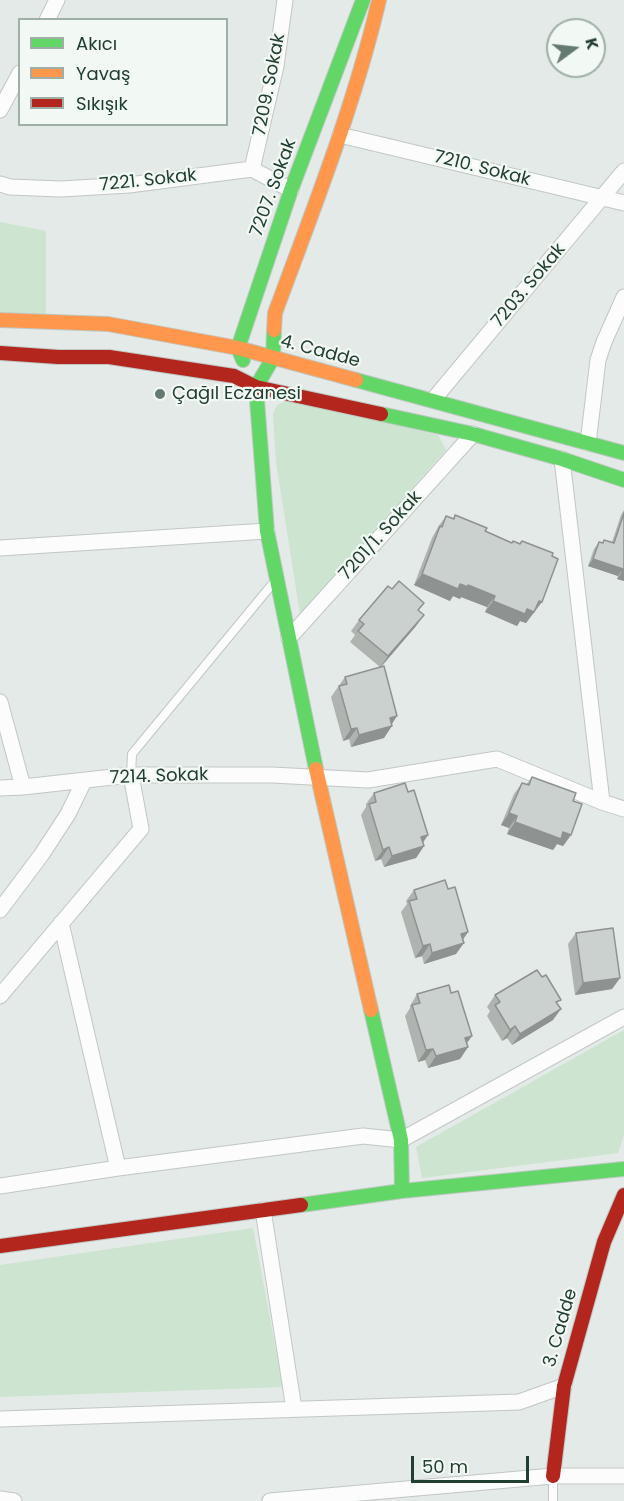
<!DOCTYPE html>
<meta charset="utf-8">
<style>
body{margin:0}
#map{position:relative;width:624px;height:1501px;overflow:hidden;background:#e4eae7;font-family:Poppins,sans-serif}
canvas{display:block}
.legend{position:absolute;left:18px;top:18px;width:210px;height:108px;box-sizing:border-box;background:#f2f9f4;border:2px solid #9eafa6;margin:0;padding:8px 10px;list-style:none;font-size:18px;color:#203f31}
.legend li{display:flex;align-items:center;gap:12px;height:30px}
.legend b{width:30px;border:2px solid #9eafa6}
.north{position:absolute;left:546px;top:18px;width:60px;height:60px;box-sizing:border-box;background:#f2f9f4;border:2px solid #9eafa6;border-radius:50%;rotate:75deg;font-size:16px;font-weight:700;line-height:24px;text-align:center;color:#203f31}
.north::after{content:'';display:block;margin:auto;width:21px;height:27px;background:#657b71;clip-path:polygon(50% 0,100% 100%,50% 72%,0 100%)}
.scale{position:absolute;left:411px;top:1456px;width:118px;height:27px;box-sizing:border-box;border:3px solid #203f31;border-top:0;padding-left:8px;font-size:18px;line-height:21px;white-space:nowrap;color:#203f31;-webkit-text-stroke:4px #f2f9f4;paint-order:stroke}
</style>
<div id="map">
<canvas width="624" height="1501"></canvas>
<ul class="legend">
<li><b style="height:8px;background:#63d668"></b>Akıcı</li>
<li><b style="height:8px;background:#ff974d"></b>Yavaş</li>
<li><b style="height:8px;background:#b3261e"></b>Sıkışık</li>
</ul>
<div class="north">K</div>
<div class="scale">50 m</div>
</div>
<script>
const context = document.querySelector('canvas').getContext('2d');
context.lineJoin = 'round';
function fill(path, color) { context.fillStyle = color; context.fill(path, 'evenodd'); }
function trace(path, color, width, dash) { context.strokeStyle = color; context.lineWidth = width; context.lineCap = dash ? 'butt' : 'round'; context.setLineDash(dash || []); context.stroke(path); }
function drawText(font, color, halo, rows, align = 'center') {
  context.font = font + ' Poppins,sans-serif'; context.lineWidth = 4.5; context.setLineDash([]); context.textBaseline = 'middle'; context.strokeStyle = halo; context.fillStyle = color; for (const [text, x, y, turn = 0] of rows) {
    context.save(); context.translate(x, y); context.rotate((+turn || 0) * Math.PI / 180); context.textAlign = isNaN(turn) ? turn : align; if (halo) context.strokeText(text, 0, 0); context.fillText(text, 0, 0); context.restore();
  }
}
const green = new Path2D(`
 M0 222 46 231V318L0 315Z
 M290 399 438 435 446 450 300 614 276 462 273 414 277 405Z
 M624 1030V1135L618 1153 422 1178 416 1147Z
 M253 1228 283 1387 0 1397V1265Z`);
const lane = new Path2D(`
 M131 775 132 754 274 582
 M553 1477V1501`);
const street = new Path2D(`
 M47 20 57 0
 M0 110 20 73
 M340 135 624 203
 M252 169 276 66 285 0
 M0 184 10 187 61 189 129 185 252 169 291 190
 M433 400 624 171
 M588 443 598 360 604 342 624 297
 M562 459 602 802 624 809
 M0 548 267 531
 M289 638 473 434
 M0 702 23 787
 M0 788 23 787 131 775H272L368 780 497 759 602 802
 M0 910 42 854 68 814 84 781
 M61 923 118 1168
 M0 996 141 829 131 775
 M0 1186 118 1168 363 1136 401 1140 624 1017
 M263 1210 294 1409
 M0 1419 519 1402 564 1386
 M0 1499 14 1501
 M270 1501 553 1476H624`);
const fast = new Path2D(`
 M274 330 273 358 256 387 267 531 316 769
 M243 360 238 348 291 190 363 0
 M356 380 624 453
 M381 414 473 434 562 459 624 480
 M371 1010 401 1140 402 1191
 M301 1205 402 1191 624 1169`);
const slow = new Path2D(`
 M0 320 108 324 238 348 356 380
 M274 330 275 313C313 210 354 107 379 0
 M316 769 371 1010`);
const jam = new Path2D(`
 M0 353 58 357H109L234 376 256 387 381 414
 M0 1246 301 1205
 M553 1476 564 1386 604 1242 624 1195`);
const wall = new Path2D(`
 M624 510V581L617 579 618 576 588 566 594 549 599 542 602 543 604 540 612 542 621 515Z
 M455 515 485 531 511 543 520 544 522 541 534 614 533 613 526 623 520 621 517 626 485 612 487 607 461 597 460 599 453 596 450 601 414 585 432 538 438 527 446 516 453 519Z
 M419 610 416 626 381 667 392 724 384 738 351 747 349 739 343 741 331 697 345 677 380 667 350 642 355 635 351 631 359 620Z
 M532 777 573 801 571 835 563 846 557 844 553 850 507 834 509 828 501 825 514 794 522 783 526 785Z
 M408 792 428 835 423 843 424 846 416 858 384 867 381 859 375 861 361 815 366 807V804L374 793Z
 M448 889 468 932 463 940 456 954 424 964 422 956 415 958 401 912 407 904 406 901 414 890Z
 M576 933 620 978 612 989 575 995 568 944Z
 M451 993 472 1036 466 1044 468 1047 460 1059 428 1068 425 1060 418 1062 405 1016 410 1008V1006L417 994Z
 M495 995 557 1004 553 1020 512 1045 507 1038 502 1041 487 1016 490 1011 487 1007Z`);
const shadedWall = new Path2D(`
 M593 559 623 569 618 576 588 566Z
 M622 572H624V581L617 579Z
 M422 574 468 585 495 596 487 607 461 597 460 599 453 596 450 601 414 585Z
 M493 601 527 609 539 601 542 602 526 623 520 621 517 626 485 612Z
 M424 615 416 626 380 668 388 656Z
 M397 716 390 727 392 726 384 738 351 747 359 735 390 718Z
 M357 728 349 739 343 741 351 729Z
 M509 813 517 816 509 828 501 825Z
 M515 822 563 832 571 835 563 846 557 844 553 850 507 834Z
 M428 835 420 846 421 837Z
 M424 846 416 858 384 867 392 856Z
 M389 847 381 859 375 861 383 850Z
 M468 932 460 943 461 934Z
 M464 943 456 954 424 964 432 953Z
 M430 944 422 956 415 958 423 946Z
 M620 978 612 989 575 995 583 983Z
 M561 1009 553 1020 512 1045 520 1034Z
 M515 1026 507 1038 502 1041 510 1030Z
 M472 1036 464 1047 465 1038Z
 M468 1047 460 1059 428 1068 436 1056Z
 M433 1049 425 1060 418 1062 426 1050Z`);
const building = new Path2D(`
 M624 513V572H622L623 569 593 559 599 542 603 543 604 540 614 543Z
 M455 515 487 528 485 531 512 543 513 541 520 544 522 541 553 553 552 556 558 559 542 602 539 601 534 612 527 609 525 614 493 601 495 596 468 585V587L460 584 458 589 422 574 440 526 442 527 446 516 454 519Z
 M399 581 424 603 418 610 424 615 388 656 358 631 364 624 359 620 388 586 392 589Z
 M384 666 397 716 390 718 392 726 359 735 357 728 351 729 339 686 347 684 345 677Z
 M532 777 576 793 573 801 582 804 571 835 563 832 561 839 515 822 517 816 509 813 522 783 529 785Z
 M405 783 408 792 414 790 428 835 421 837 424 846 392 856 389 847 383 850 369 804 376 802 374 793Z
 M445 880 448 889 455 887 468 932 461 934 464 943 432 953 430 944 423 946 409 901 417 899 414 890Z
 M613 928 620 978 583 983 576 933Z
 M537 970 542 977 546 975 561 1000 556 1002 561 1009 520 1034 515 1026 510 1030 495 1005 500 1002 495 995Z
 M449 985 451 993 458 991 472 1036 465 1038 468 1047 436 1056 433 1049 426 1050 412 1005 420 1003 417 994Z`);
const markers = [
 [160,394,6,"#657b71"]
];
const streetNames = [
 ["7209. Sokak",270,85,-79],
 ["7210. Sokak",482,169,14],
 ["7221. Sokak",148,181,-6],
 ["7207. Sokak",274,188,-70],
 ["7203. Sokak",529,286,-50],
 ["4. Cadde",320,352,15],
 ["7201/1. Sokak",381,536,-48],
 ["7214. Sokak",159,777,-2],
 ["3. Cadde",561,1328,-74]
];
const poiNames = [
 ["Çağıl Eczanesi",172,394]
];
fill(green, '#cce4d0');
trace(lane, '#c1c7c4', 10);
trace(street, '#c1c7c4', 17);
trace(fast, '#bfc8c4', 16);
trace(slow, '#bfc8c4', 16);
trace(jam, '#bfc8c4', 16);
trace(lane, '#fbfcfb', 8);
trace(street, '#fbfcfb', 15);
trace(fast, '#63d668', 14);
trace(slow, '#ff974d', 14);
trace(jam, '#b3261e', 14);
fill(wall, '#afb4b1');
fill(shadedWall, '#8e9290');
fill(building, '#cbd1ce');
trace(building, '#8e9290', 1.5);
for (const [x, y, r, color] of markers) { const dot = new Path2D(); dot.arc(x, y, r, 0, 2 * Math.PI); context.fillStyle = color; context.fill(dot); trace(dot, '#f2f9f4', 2); }
drawText('18px', '#203f31', '#f2f9f4', streetNames);
drawText('18px', '#203f31', '#f2f9f4', poiNames, 'left');
</script>
